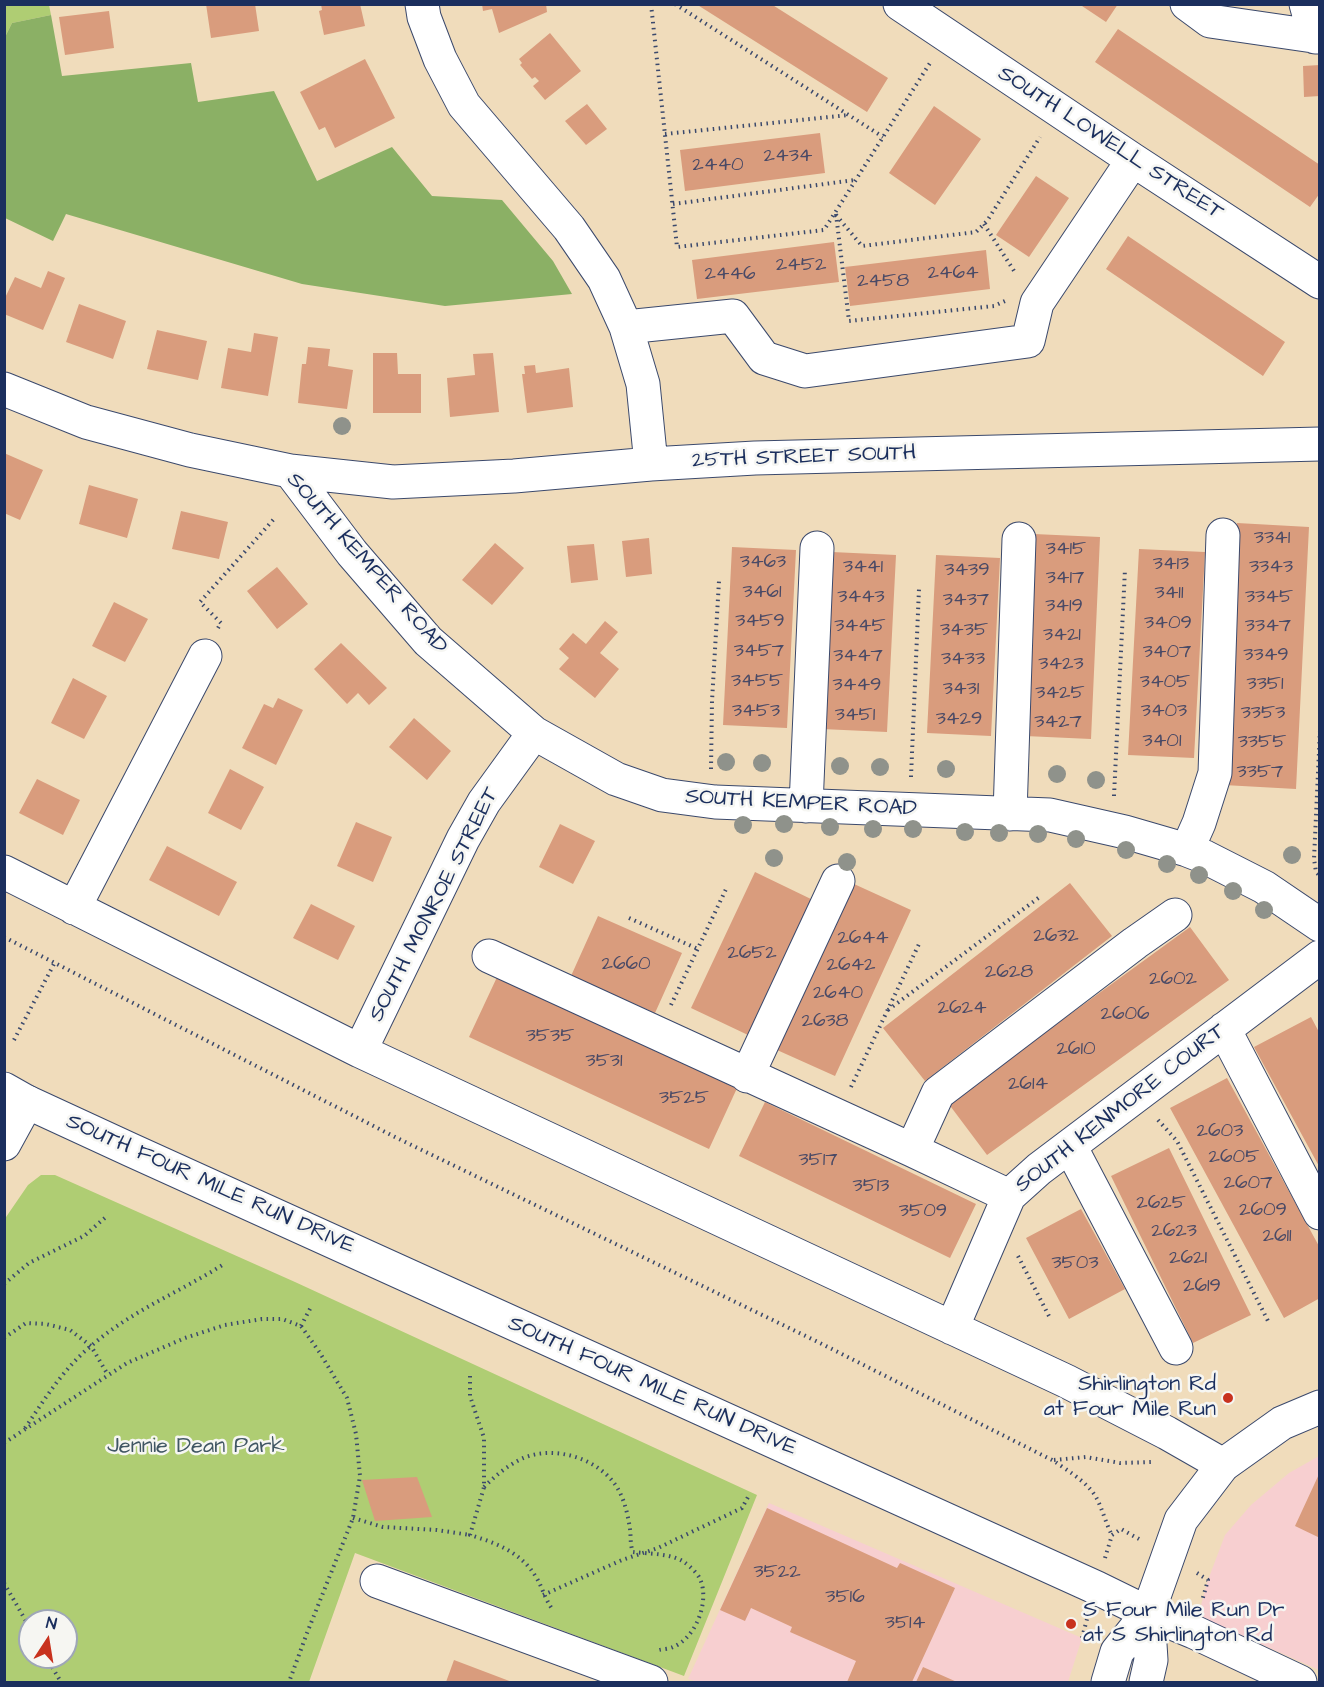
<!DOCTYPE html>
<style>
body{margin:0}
#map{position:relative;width:1324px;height:1687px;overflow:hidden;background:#f0dcbb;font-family:"Architects Daughter",sans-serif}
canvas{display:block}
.frame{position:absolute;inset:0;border:6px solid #1b2f5e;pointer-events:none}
.north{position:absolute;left:18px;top:1609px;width:60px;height:60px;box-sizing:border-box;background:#f6f6f2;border:2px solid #9ea6b7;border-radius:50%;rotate:12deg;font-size:16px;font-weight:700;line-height:24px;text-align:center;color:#1b2f5e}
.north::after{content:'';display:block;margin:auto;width:21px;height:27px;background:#c8321e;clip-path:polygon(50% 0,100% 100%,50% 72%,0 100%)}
</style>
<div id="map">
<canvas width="1324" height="1687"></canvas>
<div class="frame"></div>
<div class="north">N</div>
</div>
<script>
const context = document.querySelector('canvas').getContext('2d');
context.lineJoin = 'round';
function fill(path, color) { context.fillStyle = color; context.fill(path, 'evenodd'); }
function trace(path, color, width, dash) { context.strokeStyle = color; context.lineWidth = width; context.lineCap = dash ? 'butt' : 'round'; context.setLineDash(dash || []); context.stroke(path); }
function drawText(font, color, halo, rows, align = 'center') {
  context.font = font + ' "Architects Daughter",sans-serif'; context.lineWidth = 5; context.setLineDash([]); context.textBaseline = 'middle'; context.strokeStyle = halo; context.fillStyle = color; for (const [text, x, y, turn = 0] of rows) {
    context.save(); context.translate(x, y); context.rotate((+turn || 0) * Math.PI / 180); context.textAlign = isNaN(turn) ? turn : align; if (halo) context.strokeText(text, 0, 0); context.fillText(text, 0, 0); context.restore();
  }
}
const built = new Path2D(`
 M1319 1456V1670L1198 1616 1208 1580 1225 1535 1251 1505 1289 1473Z
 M769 1503 1082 1638 1068 1682H698L688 1679Z`);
const green = new Path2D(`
 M5 5H49L51 15 12 23 5 37Z
 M41 1175H55L295 1282 757 1495 684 1676 355 1553 309 1682H5L4 1220 28 1185ZM30 1621H66V1657H30Z`);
const forest = new Path2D(`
 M51 15 62 76 191 63 198 102 274 91 317 181 392 147 432 196 502 200 553 261 572 294 445 306 302 284 66 214 53 241 5 218V37L12 23Z`);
const building = new Path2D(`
 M206 4H255L259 31 211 38Z
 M321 4H360L365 26 324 35 319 11 322 10Z
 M482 4H546L547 12 499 33 492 9 483 11Z
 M696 4H771L888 78 867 112Z
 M1079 4H1118L1106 22Z
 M109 11 114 48 65 55 59 17Z
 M1118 29 1320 165V193L1310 207 1095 62Z
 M550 33 581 71 545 100 533 86 539 81 535 77 532 79 520 65 522 63 519 59Z
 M365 59 395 118 335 148 325 127 319 130 300 92Z
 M1320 65V96L1304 97 1303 66Z
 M587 104 607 129 586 145 565 121Z
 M934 106 981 139 935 205 889 173Z
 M820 133 825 173 685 191 680 150Z
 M1036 176 1069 198 1029 257 996 235Z
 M1128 236 1285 342 1263 376 1106 269Z
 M834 242 839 282 697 299 692 260Z
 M986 250 990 289 850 306 845 267Z
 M48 271 65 278 43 330 4 314V300L15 277 41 288Z
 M79 304 126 321 113 359 66 342Z
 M157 330 207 341 198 380 147 369Z
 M254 333 278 337 268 396 221 388 228 348 251 352Z
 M308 347 330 349 328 366 353 370 347 409 298 403 302 364H306Z
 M373 353H397L398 374H421V413H373Z
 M493 353 499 412 450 417 447 378 475 375 473 354Z
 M535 365 536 373 569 368 573 407 527 413 522 374H525L524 366Z
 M4 453 43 470 20 520 4 513Z
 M89 485 138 499 127 538 79 524Z
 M181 511 228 522 219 559 172 549Z
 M1237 523 1309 527 1296 789 1224 785Z
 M1034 534 1100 537 1091 739 1025 736Z
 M649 538 652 574 626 577 622 541Z
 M495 543 524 568 492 605 462 580Z
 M594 544 598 580 571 583 567 546Z
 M732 547 796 550 787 728 723 725Z
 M1139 549 1205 552 1194 758 1128 755Z
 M832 552 896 555 887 732 822 729Z
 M936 555 1000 558 991 736 927 733Z
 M277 567 308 604 277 629 247 591Z
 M114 602 148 619 125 662 92 646Z
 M605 621 618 632 600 653 619 669 595 698 559 669 569 658 559 649 573 633 586 644Z
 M341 643 387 688 369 705 358 693 347 704 314 669Z
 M73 678 107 696 84 739 51 723Z
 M278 698 303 710 276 765 242 748 264 704 273 708Z
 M414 718 451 751 427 780 389 747Z
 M230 769 264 787 241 830 208 813Z
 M37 779 80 800 63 835 19 813Z
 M356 822 392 837 373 882 337 866Z
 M560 824 595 841 573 884 539 867Z
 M167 846 237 882 219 916 149 880Z
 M755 872 813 900 748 1035 691 1008Z
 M1070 883 1112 936 925 1081 883 1028Z
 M854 884 911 910 835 1076 777 1050Z
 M311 904 355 926 338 960 293 938Z
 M598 916 682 953 655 1013 571 976Z
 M1190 927 1229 980 987 1155 948 1103Z
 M498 975 738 1086 709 1149 469 1037Z
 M1311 1017 1320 1034V1168L1254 1047Z
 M1227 1078 1320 1248V1298L1284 1318 1170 1108Z
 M765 1102 976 1204 950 1258 739 1156Z
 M1169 1148 1251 1315 1193 1343 1111 1176Z
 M1081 1209 1125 1289 1069 1319 1026 1238Z
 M1320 1472V1538L1295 1526Z
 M417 1477 432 1517 375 1521 362 1480Z
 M767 1508 897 1568 900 1563 955 1588 912 1682H847L856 1661 790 1632 792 1627 751 1608 745 1621 720 1610Z
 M454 1660 512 1682H446Z
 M923 1667 957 1682H916Z`);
const path = new Path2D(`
 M651 4 677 247 824 230 930 63
 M675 4 883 137
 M665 134 849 115
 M673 204 855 180
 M836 214 849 321 994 306 1005 301
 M836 215 862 246 976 232 987 221 1040 137
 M984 224 1016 274
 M218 628 221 623 200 602 274 519
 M1320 730 1314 859 1316 872 1320 876
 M711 769 712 701 719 581
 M911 777 919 589
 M1114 796 1125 569
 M629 918 698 949
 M4 937 397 1138 818 1342 1054 1461C1068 1471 1089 1483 1097 1499 1103 1511 1106 1524 1112 1535
 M671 1005 727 887
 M888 1010 1041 896
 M14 1040 55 962
 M851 1087 919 944
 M1158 1120 1177 1141 1268 1321
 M1018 1256 1051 1320
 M4 1284 29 1263 84 1236 107 1216
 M301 1326 312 1305
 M4 1338 26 1323 46 1324 70 1330 91 1346 108 1375
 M470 1376V1396L484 1438V1487L470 1535C496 1543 521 1552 536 1577 543 1588 544 1598 553 1610
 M25 1428C45 1399 63 1369 91 1346 131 1311 180 1292 224 1264
 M4 1443 127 1363 185 1338 225 1325 262 1319H282L301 1326 320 1353 347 1398 356 1434 360 1476 353 1518 307 1633 289 1682
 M1054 1460 1086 1457 1120 1463 1151 1462
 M484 1487C495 1476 507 1466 521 1459 553 1444 600 1458 618 1489 625 1501 628 1516 630 1529 631 1537 630 1545 633 1552 649 1554 670 1553 684 1562 689 1565 698 1574 700 1579 710 1601 696 1638 673 1647 669 1649 663 1649 659 1650
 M353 1518 383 1527 437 1530 470 1535
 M1112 1535 1121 1529 1139 1539
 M1105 1558 1112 1535
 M1197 1573 1208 1580 1202 1601
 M4 1583 30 1628
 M543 1595 622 1560 658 1548 742 1508 748 1497
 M1082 1638 1087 1619
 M46 1657 61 1682`);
const minor = new Path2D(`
 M422 4 424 17 440 59 464 105 569 228 604 279 626 327 643 384 651 464
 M900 4 1133 160 1320 282
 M1187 4 1210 21 1320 37
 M1306 4 1315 37
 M626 327 733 316 764 358 805 371 1028 341 1037 303 1133 160
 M4 389 86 422 190 450 290 471 393 482 514 476 651 464 755 458 1320 444
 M290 471 352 553 428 641 534 733 616 779 662 795 715 802 1050 815 1125 832 1187 850 1205 857 1264 887 1320 925
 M806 806 817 548
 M1010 814 1019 539
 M1187 850 1199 823 1215 773 1223 535
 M4 872 360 1051 1066 1381 1167 1433 1223 1465
 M74 908 205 656
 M489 956 912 1150 1009 1196
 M1224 1029 1320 1213
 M360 1051 463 839 484 802 534 733
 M747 1076 838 881
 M4 1144 27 1102
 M1070 1146 1176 1348
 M912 1150 938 1093 1135 943 1175 915
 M952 1328 1009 1196 1039 1169 1320 957
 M377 1581 651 1682
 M1148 1613 1194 1632 1300 1682`);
const major = new Path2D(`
 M4 1089 27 1102 131 1150 1097 1588 1148 1613
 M1108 1682 1117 1652 1148 1613 1181 1520 1223 1465 1282 1423 1320 1407
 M1146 1682 1151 1660 1148 1613`);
const trees = [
 [342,426],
 [726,762],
 [762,763],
 [840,766],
 [880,767],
 [946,769],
 [1057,774],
 [1096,780],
 [784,824],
 [743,825],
 [830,827],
 [873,829],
 [913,829],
 [965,832],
 [999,833],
 [1038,834],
 [1076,839],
 [1126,850],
 [1292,855],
 [774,858],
 [847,862],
 [1167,864],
 [1199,875],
 [1233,891],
 [1264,910]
];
const markers = [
 [1228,1398,6,"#c8321e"],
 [1071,1624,6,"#c8321e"]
];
const numberNames = [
 ["2434",788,157],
 ["2440",718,166],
 ["2452",801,266],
 ["2464",953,274],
 ["2446",730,275],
 ["2458",883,282],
 ["3341",1272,539],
 ["3415",1066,550],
 ["3463",763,563],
 ["3413",1171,565],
 ["3441",863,568],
 ["3343",1271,568],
 ["3439",967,571],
 ["3417",1065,579],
 ["3461",762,593],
 ["3411",1169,594],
 ["3443",861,598],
 ["3345",1269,598],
 ["3437",966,601],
 ["3419",1064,607],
 ["3459",760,622],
 ["3409",1168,624],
 ["3445",860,627],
 ["3347",1268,627],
 ["3435",964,631],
 ["3421",1062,636],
 ["3457",759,652],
 ["3407",1167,653],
 ["3349",1266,656],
 ["3447",858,657],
 ["3433",963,660],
 ["3423",1061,665],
 ["3455",757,682],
 ["3405",1165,683],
 ["3351",1265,685],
 ["3449",857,686],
 ["3431",961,690],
 ["3425",1060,694],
 ["3453",756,712],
 ["3403",1164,712],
 ["3353",1263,714],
 ["3451",855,716],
 ["3429",959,720],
 ["3427",1058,723],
 ["3401",1162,742],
 ["3355",1262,743],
 ["3357",1260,773],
 ["2632",1056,937],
 ["2644",863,939],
 ["2652",752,954],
 ["2660",626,965],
 ["2642",851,966],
 ["2628",1009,973],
 ["2602",1173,980],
 ["2640",838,994],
 ["2624",962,1009],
 ["2606",1125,1015],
 ["2638",825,1022],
 ["3535",550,1037],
 ["2610",1076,1050],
 ["3531",604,1062],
 ["2614",1028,1085],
 ["3525",684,1099],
 ["2603",1220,1132],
 ["2605",1234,1158],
 ["3517",818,1161],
 ["2607",1248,1184],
 ["3513",871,1187],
 ["2625",1161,1204],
 ["2609",1263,1211],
 ["3509",923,1212],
 ["2623",1174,1232],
 ["2611",1277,1237],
 ["2621",1188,1259],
 ["3503",1075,1264],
 ["2619",1202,1287],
 ["3522",777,1573],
 ["3516",845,1598],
 ["3514",905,1624]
];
const streetNames = [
 ["SOUTH LOWELL STREET",1110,144,33],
 ["25TH STREET SOUTH",804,458,-2],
 ["SOUTH KEMPER ROAD",366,564,49],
 ["SOUTH KEMPER ROAD",801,804,3],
 ["SOUTH MONROE STREET",435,905,-63],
 ["SOUTH KENMORE COURT",1121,1109,-38],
 ["SOUTH FOUR MILE RUN DRIVE",210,1185,24],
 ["SOUTH FOUR MILE RUN DRIVE",652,1387,24]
];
const poiNames = [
 ["Shirlington Rd",1216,1385],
 ["at Four Mile Run",1216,1410],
 ["S Four Mile Run Dr",1083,1611,"left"],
 ["at S Shirlington Rd",1083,1636,"left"]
];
const parkNames = [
 ["Jennie Dean Park",196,1447]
];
fill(built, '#f7cfd0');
fill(green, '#afcd73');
fill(forest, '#8bb065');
fill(building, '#d99c7d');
trace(minor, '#3b496c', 35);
trace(major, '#3b496c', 35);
trace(path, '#3b496c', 4, [1.5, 4.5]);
trace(minor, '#fff', 33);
trace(major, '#fff', 33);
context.fillStyle = '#8f928b';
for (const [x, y] of trees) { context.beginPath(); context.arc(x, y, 9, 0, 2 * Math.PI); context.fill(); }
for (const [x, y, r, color] of markers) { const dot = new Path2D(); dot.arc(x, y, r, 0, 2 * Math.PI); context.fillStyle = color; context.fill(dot); trace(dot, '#f6f6f2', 2); }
drawText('20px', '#4a4a66', null, numberNames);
drawText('22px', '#1b2f5e', '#f6f6f2', streetNames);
drawText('22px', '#1b2f5e', '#f6f6f2', poiNames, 'right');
drawText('22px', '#405663', '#f6f6f2', parkNames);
</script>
